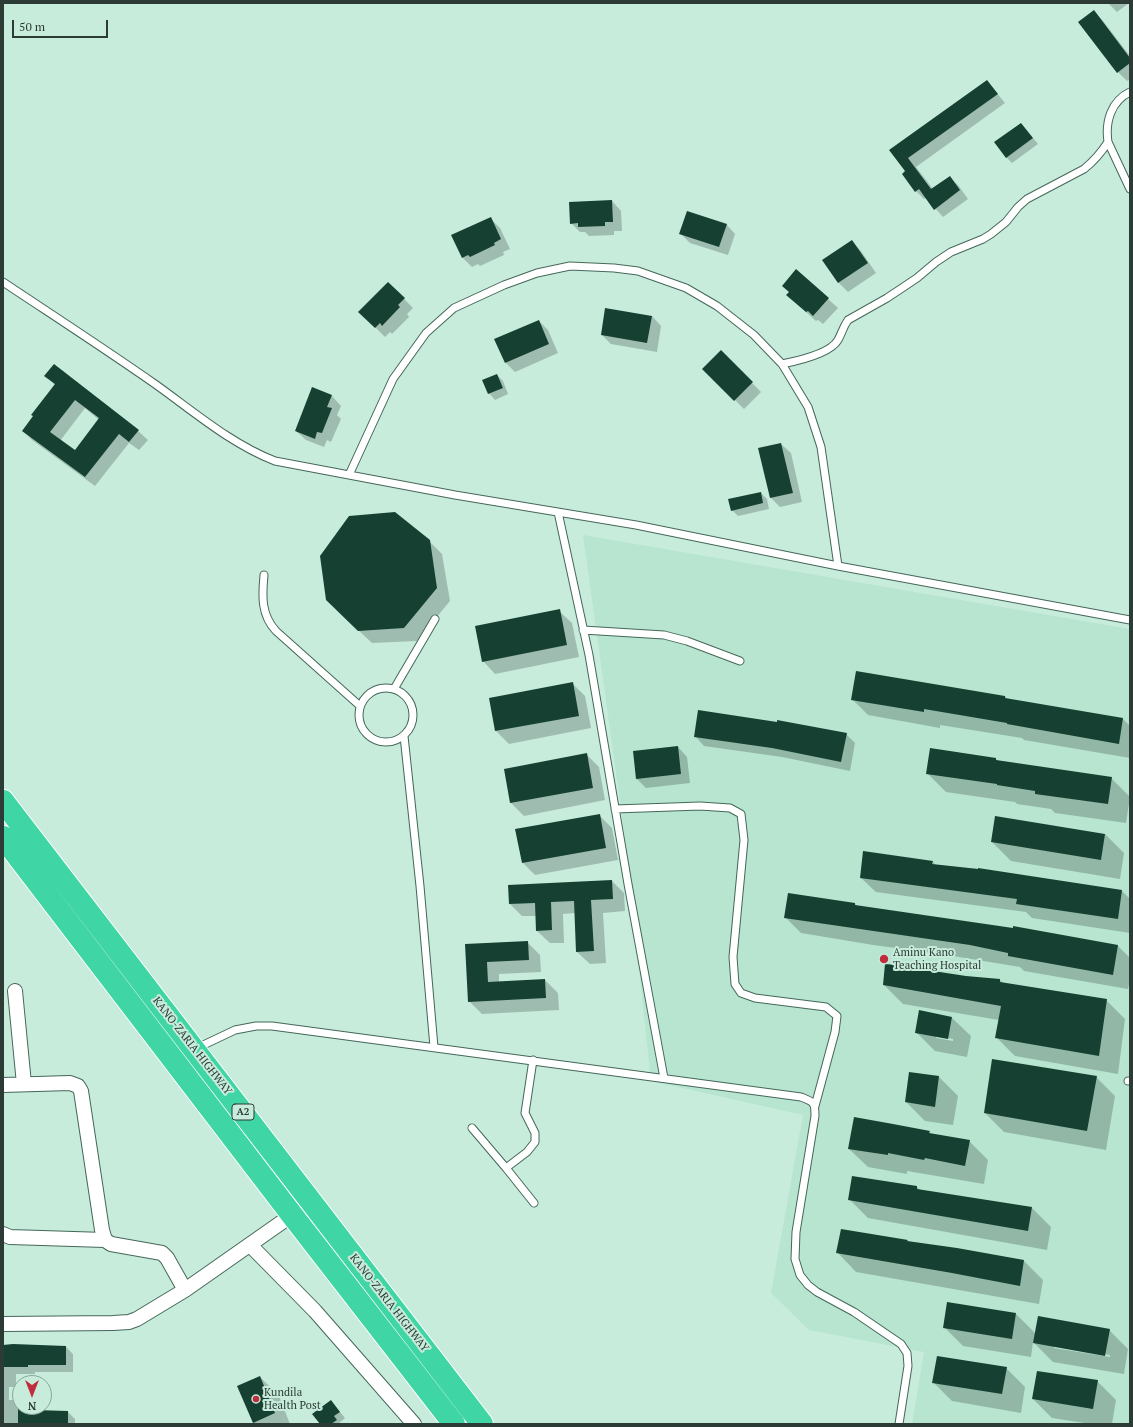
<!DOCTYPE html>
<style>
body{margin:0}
#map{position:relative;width:1133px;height:1427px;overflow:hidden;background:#c7ecdc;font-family:"PT Serif",serif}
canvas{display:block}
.frame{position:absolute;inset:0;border:4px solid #2c3b35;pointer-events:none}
.north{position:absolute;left:12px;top:1375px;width:40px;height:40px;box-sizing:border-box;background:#c7ecdc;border:1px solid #89a599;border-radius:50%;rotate:180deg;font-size:11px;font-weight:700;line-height:16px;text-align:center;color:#2c3b35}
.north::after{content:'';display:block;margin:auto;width:14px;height:18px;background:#be2e3d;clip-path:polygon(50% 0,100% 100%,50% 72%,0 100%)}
.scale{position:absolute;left:12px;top:20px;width:96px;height:18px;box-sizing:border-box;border:2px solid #2c3b35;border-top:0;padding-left:5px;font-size:12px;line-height:14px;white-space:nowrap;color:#2c3b35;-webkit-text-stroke:3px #c7ecdc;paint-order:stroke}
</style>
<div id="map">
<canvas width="1133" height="1427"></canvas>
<div class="frame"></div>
<div class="north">N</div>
<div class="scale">50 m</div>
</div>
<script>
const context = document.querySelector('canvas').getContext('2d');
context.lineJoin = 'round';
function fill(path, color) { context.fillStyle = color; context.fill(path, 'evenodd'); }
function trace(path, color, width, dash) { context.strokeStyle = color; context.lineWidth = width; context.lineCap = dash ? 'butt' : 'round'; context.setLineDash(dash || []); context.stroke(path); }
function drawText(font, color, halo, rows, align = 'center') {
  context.font = font + ' "PT Serif",serif'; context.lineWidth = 4; context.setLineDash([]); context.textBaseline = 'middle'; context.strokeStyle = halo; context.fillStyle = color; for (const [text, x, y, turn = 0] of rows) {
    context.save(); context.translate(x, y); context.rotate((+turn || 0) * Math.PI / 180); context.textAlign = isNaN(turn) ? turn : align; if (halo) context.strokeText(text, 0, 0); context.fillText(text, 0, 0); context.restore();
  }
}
const built = new Path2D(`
 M583 535 1130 629V1424H912L924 1352 809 1330 771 1293 803 1115 651 1081 625 838Z`);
const shadow = new Path2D(`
 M1108 3H1129L1117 12Z
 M1094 11 1103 21 1130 56V79L1127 81 1118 72Z
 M987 81 1005 103 916 167 933 189 949 177 958 185 968 199 943 217 926 198 924 199 916 191 907 171 891 150Z
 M1021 124 1038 144 1012 163 1006 157Z
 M612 201 621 211 622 231H614V235L589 236 585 232H580L571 223Z
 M490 218 500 228 510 249 503 252 504 255 480 266 478 264 472 267 462 257Z
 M726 224 735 234 728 255 690 243 680 233Z
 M852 241 861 251 876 273 848 292 838 282Z
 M797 271 838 308 823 324 818 320 816 321 797 304 790 292Z
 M388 283 413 308 407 314 409 317 392 334 390 332 385 337 360 312Z
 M652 316 661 326 657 352 611 344 602 335Z
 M539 321 548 330 558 353 515 372 506 363Z
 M721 352 761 392 744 409 704 369Z
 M497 375 503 381 508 394 495 400 489 393Z
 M46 376 138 431 148 440 139 450 129 443 95 486 32 440 23 431 55 385ZM85 408 99 420 75 451 60 441Z
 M313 389 332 396 341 406 337 415 341 419 331 442 327 440 324 447 306 440 296 431Z
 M781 444 791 453 802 502 780 507 771 498Z
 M761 493 767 499 769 509 738 516 732 510Z
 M429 541 442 554 450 601 417 641 372 643 340 613Z
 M559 611 572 623 579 657 495 674 483 661Z
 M572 683 585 696 591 728 509 744 496 731 490 699Z
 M1005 696 1007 699 1123 719 1130 726V758L1024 740 1022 738 940 725V728L868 715 852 699Z
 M846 734 855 743 850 771 782 757 704 746 695 736Z
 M678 747 687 757 690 783 646 788 636 778Z
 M586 754 599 767 605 800 524 816 511 803 505 770Z
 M996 759 999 762 1111 778 1130 797 1126 823 1055 813 1051 809 1017 804 1015 802 946 792 927 773Z
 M599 815 612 828 618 860 535 875 523 863Z
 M1105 834 1124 853 1120 879 1011 861 992 842Z
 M932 861 936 865 979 869 1122 891 1130 899V933L1032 918 1026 912 876 892 861 878Z
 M612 881 624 893 625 911 603 913 606 963 590 964 577 952 575 913 563 914 564 943H550L537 931 536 916H522L510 904Z
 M855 904 857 906 1118 946 1130 958V979L1128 989 1024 971 1020 967 941 954 873 945 801 933 785 917Z
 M527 942 540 955 541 972 499 974V982L545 980 558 993 559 1010 482 1014 469 1001 466 945Z
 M920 968 921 970 966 977 1000 980 1004 984 1106 1000 1125 1019 1118 1074 1015 1056 996 1037 999 1020 903 1004 884 985Z
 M952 1018 971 1036 967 1057 935 1051 916 1032ZM936 1036 953 1039V1041L936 1038Z
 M939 1077 958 1096 953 1125 925 1121 906 1102Z
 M1096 1077 1115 1096 1106 1150 1004 1132 985 1113Z
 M929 1132 931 1134 969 1141 988 1160 984 1184 907 1171V1174L868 1167 849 1149Z
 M917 1187 920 1190 1032 1208 1051 1227 1047 1250 868 1218 849 1199Z
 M841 1230 1024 1261 1043 1280 1039 1304 856 1272 838 1253Z
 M948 1304 1016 1314 1036 1334 1109 1330 1128 1349 1124 1374 1053 1362 1033 1342 1031 1357 963 1346 945 1328ZM1054 1346 1110 1355V1357L1054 1348Z
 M3 1346 66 1347 73 1354V1372H35V1374H16V1387H9V1400H20V1407H41V1411L68 1412 75 1419V1424H3Z
 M1006 1368 1025 1387 1021 1413 952 1401 933 1382Z
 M260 1377 279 1396 290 1424H255L253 1422Z
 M1097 1381 1116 1400 1112 1424H1091L1052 1418 1033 1399Z
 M331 1401 345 1418 338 1424H321Z`);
const building = new Path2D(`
 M1094 10 1130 58V63L1117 73 1078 22Z
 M987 80 998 94 908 158 931 189 950 176 960 190 934 210 919 189 915 192 902 174 905 171 889 150Z
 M1021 123 1033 138 1006 158 994 142Z
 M612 200 613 222H605V226L578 227V223L570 224 569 202Z
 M687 211 727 224 719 247 679 234Z
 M491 217 501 239 494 243 495 245 470 257 468 255 462 258 451 235Z
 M852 240 868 263 838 283 822 260Z
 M796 269 829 298 813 316 808 311 806 312 786 295 789 292 782 286Z
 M388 282 405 298 398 305 400 307 382 326 380 323 375 328 358 312Z
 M605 308 652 316 647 343 601 335Z
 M539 320 549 344 505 363 494 339Z
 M721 350 753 382 734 401 702 369Z
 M54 364 139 430 129 442 119 434 85 477 22 431 33 416 31 415 55 384 44 376ZM75 400 99 418 75 450 50 432Z
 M497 374 503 388 488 394 482 380Z
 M312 387 332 395 327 407 332 408 322 433 317 432 315 439 295 431Z
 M781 443 793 493 770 498 758 448Z
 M761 492 763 503 731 511 728 499Z
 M395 512 430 540 437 588 404 628 358 631 326 600 320 556 349 516Z
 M560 609 567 645 482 662 475 626Z
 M856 671 1005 696V698L1123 718 1119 744 1007 724V723L924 709V712L851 700Z
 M573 682 579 716 495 731 489 698Z
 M698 710 777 722V720L847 733 841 762 772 748 694 737Z
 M678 746 681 774 636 779 633 751Z
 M930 748 996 758V760L1112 777 1108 804 1035 794V791L997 785V784L926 774Z
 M587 753 593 788 510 803 504 769Z
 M600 814 606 848 522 863 515 829Z
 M995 816 1105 834 1101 860 991 842Z
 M863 851 933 861 932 864 978 869V868L1122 890 1118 919 1016 904 1017 899 860 878Z
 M612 880 613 899 591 900 594 951 576 952 574 901 551 902 552 930 536 931 535 903 509 904 508 885Z
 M788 893 855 903V905L1013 928V926L1118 945 1113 975 1008 956V953L970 945 784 918Z
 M528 941 529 960 487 962 488 982 545 979 546 998 468 1002 465 944Z
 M885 964 920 967V969L966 976 1000 979V982L1107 999 1099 1056 995 1038 1001 1006 883 985Z
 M919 1010 952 1017 948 1039 915 1033Z
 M992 1059 1097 1076 1087 1131 984 1113Z
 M909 1072 939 1076 935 1107 905 1102Z
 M854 1117 893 1124 930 1131 929 1133 970 1140 965 1166 925 1158 924 1160 888 1153V1155L848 1149Z
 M852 1176 917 1186V1189L1032 1207 1028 1231 848 1200Z
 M841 1229 908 1240 907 1241 957 1248 1024 1260 1020 1286 952 1273 836 1253Z
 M947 1302 1016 1313 1012 1339 943 1328Z
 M1038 1316 1110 1329 1105 1356 1033 1343Z
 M13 1344 66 1346V1365H28V1367H3V1345Z
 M937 1356 1007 1367 1002 1394 932 1383Z
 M1037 1371 1098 1380 1093 1409 1032 1399Z
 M260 1376 275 1413 253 1423 237 1386Z
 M331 1400 340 1412 334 1416 337 1420 331 1424H320L312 1414Z
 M18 1407H34V1410L68 1411V1424H18Z`);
const lane = new Path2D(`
 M1130 92C1111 101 1105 122 1108 142L1130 189
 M3 282C54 316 105 349 155 384 193 411 231 444 275 461L455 495 636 525 838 566 1130 620
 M782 364C797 361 830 354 838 340 842 333 843 327 848 320L887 298 917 278 936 262 951 252 983 239 991 234 1006 222 1018 207 1027 199 1084 169C1094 161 1101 153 1108 142
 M349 475 393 379 426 333 454 308 504 285 537 273 570 266 614 268 638 271 686 288 717 306 754 335 782 364 808 407 821 447 838 566
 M558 512 589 655 628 884 664 1078
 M264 575C262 596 261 615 276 631L360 706
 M583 630 664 635 687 641 740 661
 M359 715a27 27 0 1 1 54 0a27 27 0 1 1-54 0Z
 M394 689 435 619
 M404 736 420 886 434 1047
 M615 809 700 806 730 808 741 814 744 840 733 957 735 984 741 993 755 998 826 1007 837 1016 835 1032 815 1106
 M197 1048 235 1030 256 1026H272L801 1097C814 1102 815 1102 815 1116L796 1232 795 1259 800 1275 808 1285 817 1292 854 1312 901 1344 907 1353 908 1366 899 1424
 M533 1060 525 1113 535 1133V1142L527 1152 506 1168 534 1203
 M1128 1081H1130
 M472 1128 506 1168`);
const street = new Path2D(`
 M15 991 24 1084
 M3 1085 70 1083 78 1086 81 1091 102 1230 105 1240 111 1244 162 1253 167 1258 185 1290
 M3 1234 10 1237 105 1240
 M250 1245 315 1311 414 1424
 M3 1324 113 1323 129 1322 137 1319 185 1290 292 1215`);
const highway = new Path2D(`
 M3 801 482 1424
 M3 837 292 1215 454 1424`);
const markers = [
 [884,959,5,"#be2e3d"],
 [256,1399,4,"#be2e3d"]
];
const shields = [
 [243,1112,22]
];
const shieldNames = [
 ["A2",243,1112]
];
const poiNames = [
 ["Aminu Kano",893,953],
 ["Teaching Hospital",893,966],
 ["Kundila",264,1393],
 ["Health Post",264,1406]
];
const streetNames = [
 ["KANO-ZARIA HIGHWAY",192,1046,52],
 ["KANO-ZARIA HIGHWAY",389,1303,52]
];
fill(built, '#b7e5d0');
fill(shadow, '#0003');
fill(building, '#164132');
trace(lane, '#456759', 9);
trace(street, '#456759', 16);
trace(highway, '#fff', 24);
trace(lane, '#fff', 7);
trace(street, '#fff', 14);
trace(highway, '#40d5a4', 22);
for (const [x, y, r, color] of markers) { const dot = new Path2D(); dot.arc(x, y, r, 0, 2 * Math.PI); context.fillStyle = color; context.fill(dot); trace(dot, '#c7ecdc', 1.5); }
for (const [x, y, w] of shields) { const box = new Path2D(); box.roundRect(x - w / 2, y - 8, w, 16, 3); context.fillStyle = '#c7ecdc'; context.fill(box); trace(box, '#2c3b35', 1); }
drawText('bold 10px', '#2c3b35', null, shieldNames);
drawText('11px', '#2c3b35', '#c7ecdc', poiNames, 'left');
drawText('11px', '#2c3b35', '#c7ecdc', streetNames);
</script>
